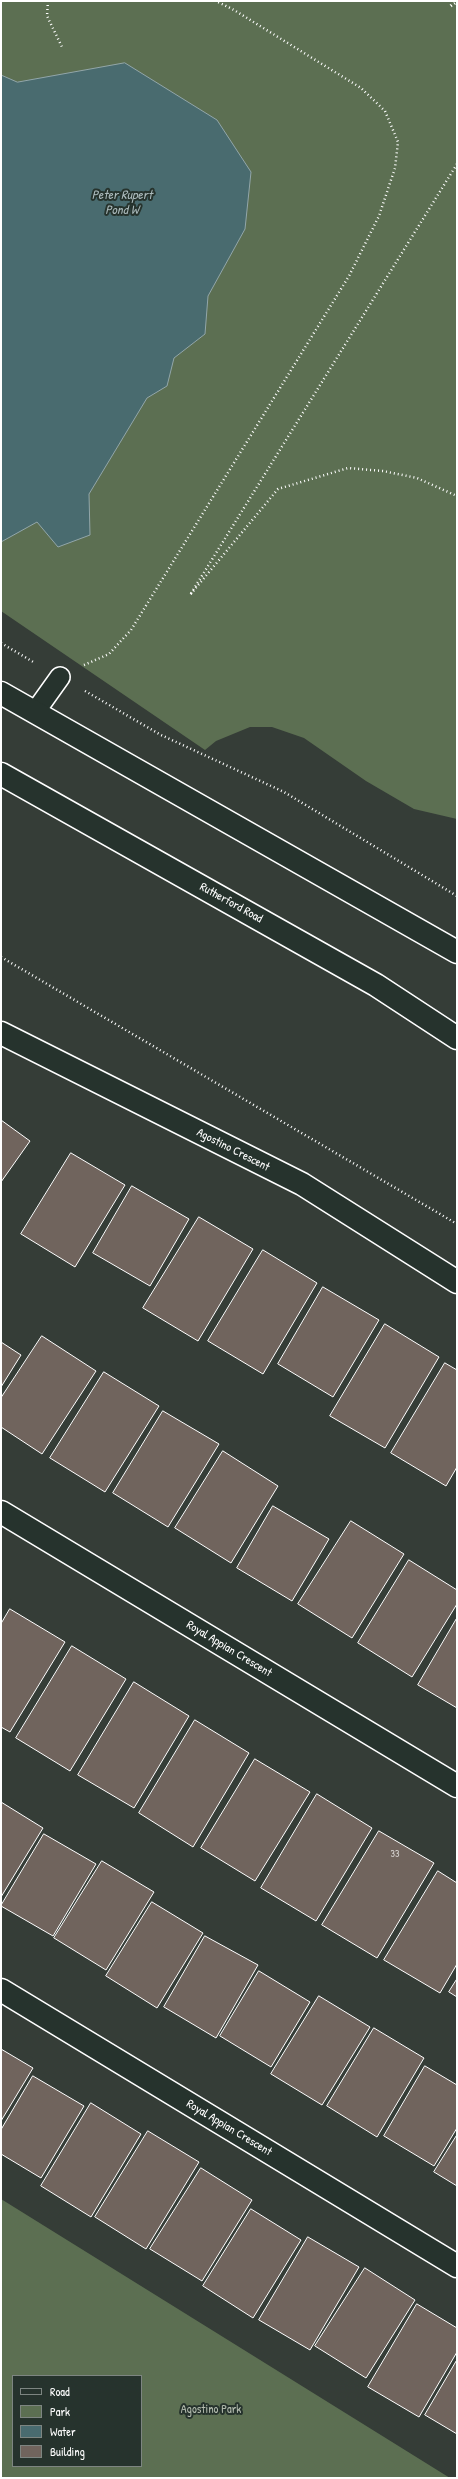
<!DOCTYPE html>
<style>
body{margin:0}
#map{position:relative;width:458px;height:2479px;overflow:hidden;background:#353d37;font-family:"Patrick Hand",sans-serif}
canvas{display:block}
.frame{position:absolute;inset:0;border:2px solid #fff;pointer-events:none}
.legend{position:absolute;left:12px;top:2375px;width:130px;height:92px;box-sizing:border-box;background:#26332d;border:1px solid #7d8581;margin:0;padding:5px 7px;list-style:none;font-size:12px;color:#fff}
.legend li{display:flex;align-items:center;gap:8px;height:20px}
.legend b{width:20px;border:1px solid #7d8581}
</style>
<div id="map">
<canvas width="458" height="2479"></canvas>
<div class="frame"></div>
<ul class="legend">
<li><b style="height:5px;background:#26332d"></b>Road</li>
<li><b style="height:11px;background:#5c6f52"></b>Park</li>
<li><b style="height:11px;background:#496b6f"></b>Water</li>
<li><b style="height:11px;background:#70645d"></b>Building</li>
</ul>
</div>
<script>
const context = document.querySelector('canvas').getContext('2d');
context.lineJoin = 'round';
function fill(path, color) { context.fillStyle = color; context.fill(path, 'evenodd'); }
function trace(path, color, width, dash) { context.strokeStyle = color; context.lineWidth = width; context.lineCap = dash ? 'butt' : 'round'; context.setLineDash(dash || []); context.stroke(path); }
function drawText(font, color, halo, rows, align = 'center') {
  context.font = font + ' "Patrick Hand",sans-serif'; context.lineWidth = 4; context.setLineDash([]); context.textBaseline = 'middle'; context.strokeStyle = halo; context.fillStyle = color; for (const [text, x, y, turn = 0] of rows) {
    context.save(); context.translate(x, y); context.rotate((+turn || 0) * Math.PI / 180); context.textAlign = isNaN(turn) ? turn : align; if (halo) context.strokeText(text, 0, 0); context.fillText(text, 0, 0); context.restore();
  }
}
const green = new Path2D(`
 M1 1H457V819L414 809 366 781 304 738 272 727H250L216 741 205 750 1 611Z
 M1 2199 450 2478H1ZM13 2376H141V2466H13Z`);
const water = new Path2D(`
 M125 63 217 120 251 172 245 229 208 296 205 334 174 358 167 386 147 398 89 494 90 535 58 547 37 522 1 542V75L17 82Z`);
const building = new Path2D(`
 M1 1120 30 1141 1 1182Z
 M71 1153 125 1185 75 1267 21 1234Z
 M132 1186 189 1219 150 1286 93 1253Z
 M199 1217 253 1249 198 1341 143 1308Z
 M263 1250 317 1283 263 1374 208 1341Z
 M323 1287 379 1320 333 1397 278 1364Z
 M385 1324 439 1357 385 1448 330 1416Z
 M42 1336 96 1371 42 1454 1 1427V1398Z
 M1 1342 21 1355 1 1387Z
 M445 1363 457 1370V1467L446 1486 391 1453Z
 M104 1372 159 1406 105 1492 50 1458Z
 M163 1411 219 1444 168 1527 113 1493Z
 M223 1451 278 1486 231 1563 175 1528Z
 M273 1506 329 1539 292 1601 237 1568Z
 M351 1521 404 1554 352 1638 298 1604Z
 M409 1560 457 1590V1604L412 1677 358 1643Z
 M10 1609 65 1642 10 1732 1 1727V1624Z
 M457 1618V1708L418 1685Z
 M72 1646 126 1679 70 1771 16 1738Z
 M134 1682 189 1716 134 1808 78 1775Z
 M195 1720 249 1753 193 1847 139 1813Z
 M255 1759 310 1792 255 1881 201 1848Z
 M317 1794 372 1828 316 1921 261 1888Z
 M1 1802 43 1828 1 1897Z
 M379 1831 434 1863 377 1958 322 1925Z
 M44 1834 96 1864 53 1936 1 1906Z
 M102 1861 154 1892 106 1970 54 1938Z
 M438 1871 457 1883V1964L440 1993 384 1960Z
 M152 1902 203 1933 157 2008 106 1976Z
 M205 1936 258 1965 216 2038 164 2007Z
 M259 1971 310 2002 271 2067 220 2036Z
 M457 1979V1997L449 1992Z
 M319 1996 370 2027 322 2105 271 2074Z
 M374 2028 424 2058 377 2137 327 2106Z
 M1 2049 33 2068 1 2121Z
 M425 2066 457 2085V2128L434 2166 384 2136Z
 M33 2076 84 2106 41 2178 1 2154V2130Z
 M91 2103 141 2134 91 2217 41 2186Z
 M148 2131 199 2162 146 2249 95 2217Z
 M457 2135V2186L434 2172Z
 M201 2168 252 2200 202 2281 150 2249Z
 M251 2209 301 2240 253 2318 203 2286Z
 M308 2237 359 2267 310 2350 259 2320Z
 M365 2268 415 2300 366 2378 315 2346Z
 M417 2304 457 2328V2352L419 2417 368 2387Z
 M457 2360V2434L425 2415Z`);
const path = new Path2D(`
 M48 1 47 16 62 47
 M453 1 450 7 457 2
 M457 164 190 595 278 489 348 468 383 471 417 478 457 496
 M1 643 35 663
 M84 665 109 654 131 630 349 276 379 216 395 168 398 142 385 111 361 88 234 10 216 1
 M85 691 161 735 284 792 457 896
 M1 957 457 1224`);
const lane = new Path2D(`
 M35 712 60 677`);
const street = new Path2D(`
 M1 1033 302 1184 457 1282
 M1 1512 457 1786
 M1 1990 457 2266`);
const secondary = new Path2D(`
 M1 693 457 952
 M1 774 376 985 457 1038`);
const numberNames = [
 ["33",395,1854]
];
const streetNames = [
 ["Rutherford Road",231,903,29],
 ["Agostino Crescent",233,1150,27],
 ["Royal Appian Crescent",229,1649,31],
 ["Royal Appian Crescent",229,2128,31]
];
const parkNames = [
 ["Agostino Park",211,2410]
];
const waterNames = [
 ["Peter Rupert",122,196],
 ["Pond W",122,211]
];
fill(green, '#5c6f52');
fill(water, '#496b6f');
trace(water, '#92a6a9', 1);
fill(building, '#70645d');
trace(building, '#fff', 1);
trace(lane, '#fff', 22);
trace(street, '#fff', 25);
trace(secondary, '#fff', 25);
trace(path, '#fff', 2.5, [1, 3]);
trace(lane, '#26332d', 19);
trace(street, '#26332d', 22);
trace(secondary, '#26332d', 22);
drawText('10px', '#dbd8d6', null, numberNames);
drawText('12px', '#fff', '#26332d', streetNames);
drawText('12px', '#b6beb1', '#26332d', parkNames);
drawText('italic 13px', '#adbcbe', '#26332d', waterNames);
</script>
